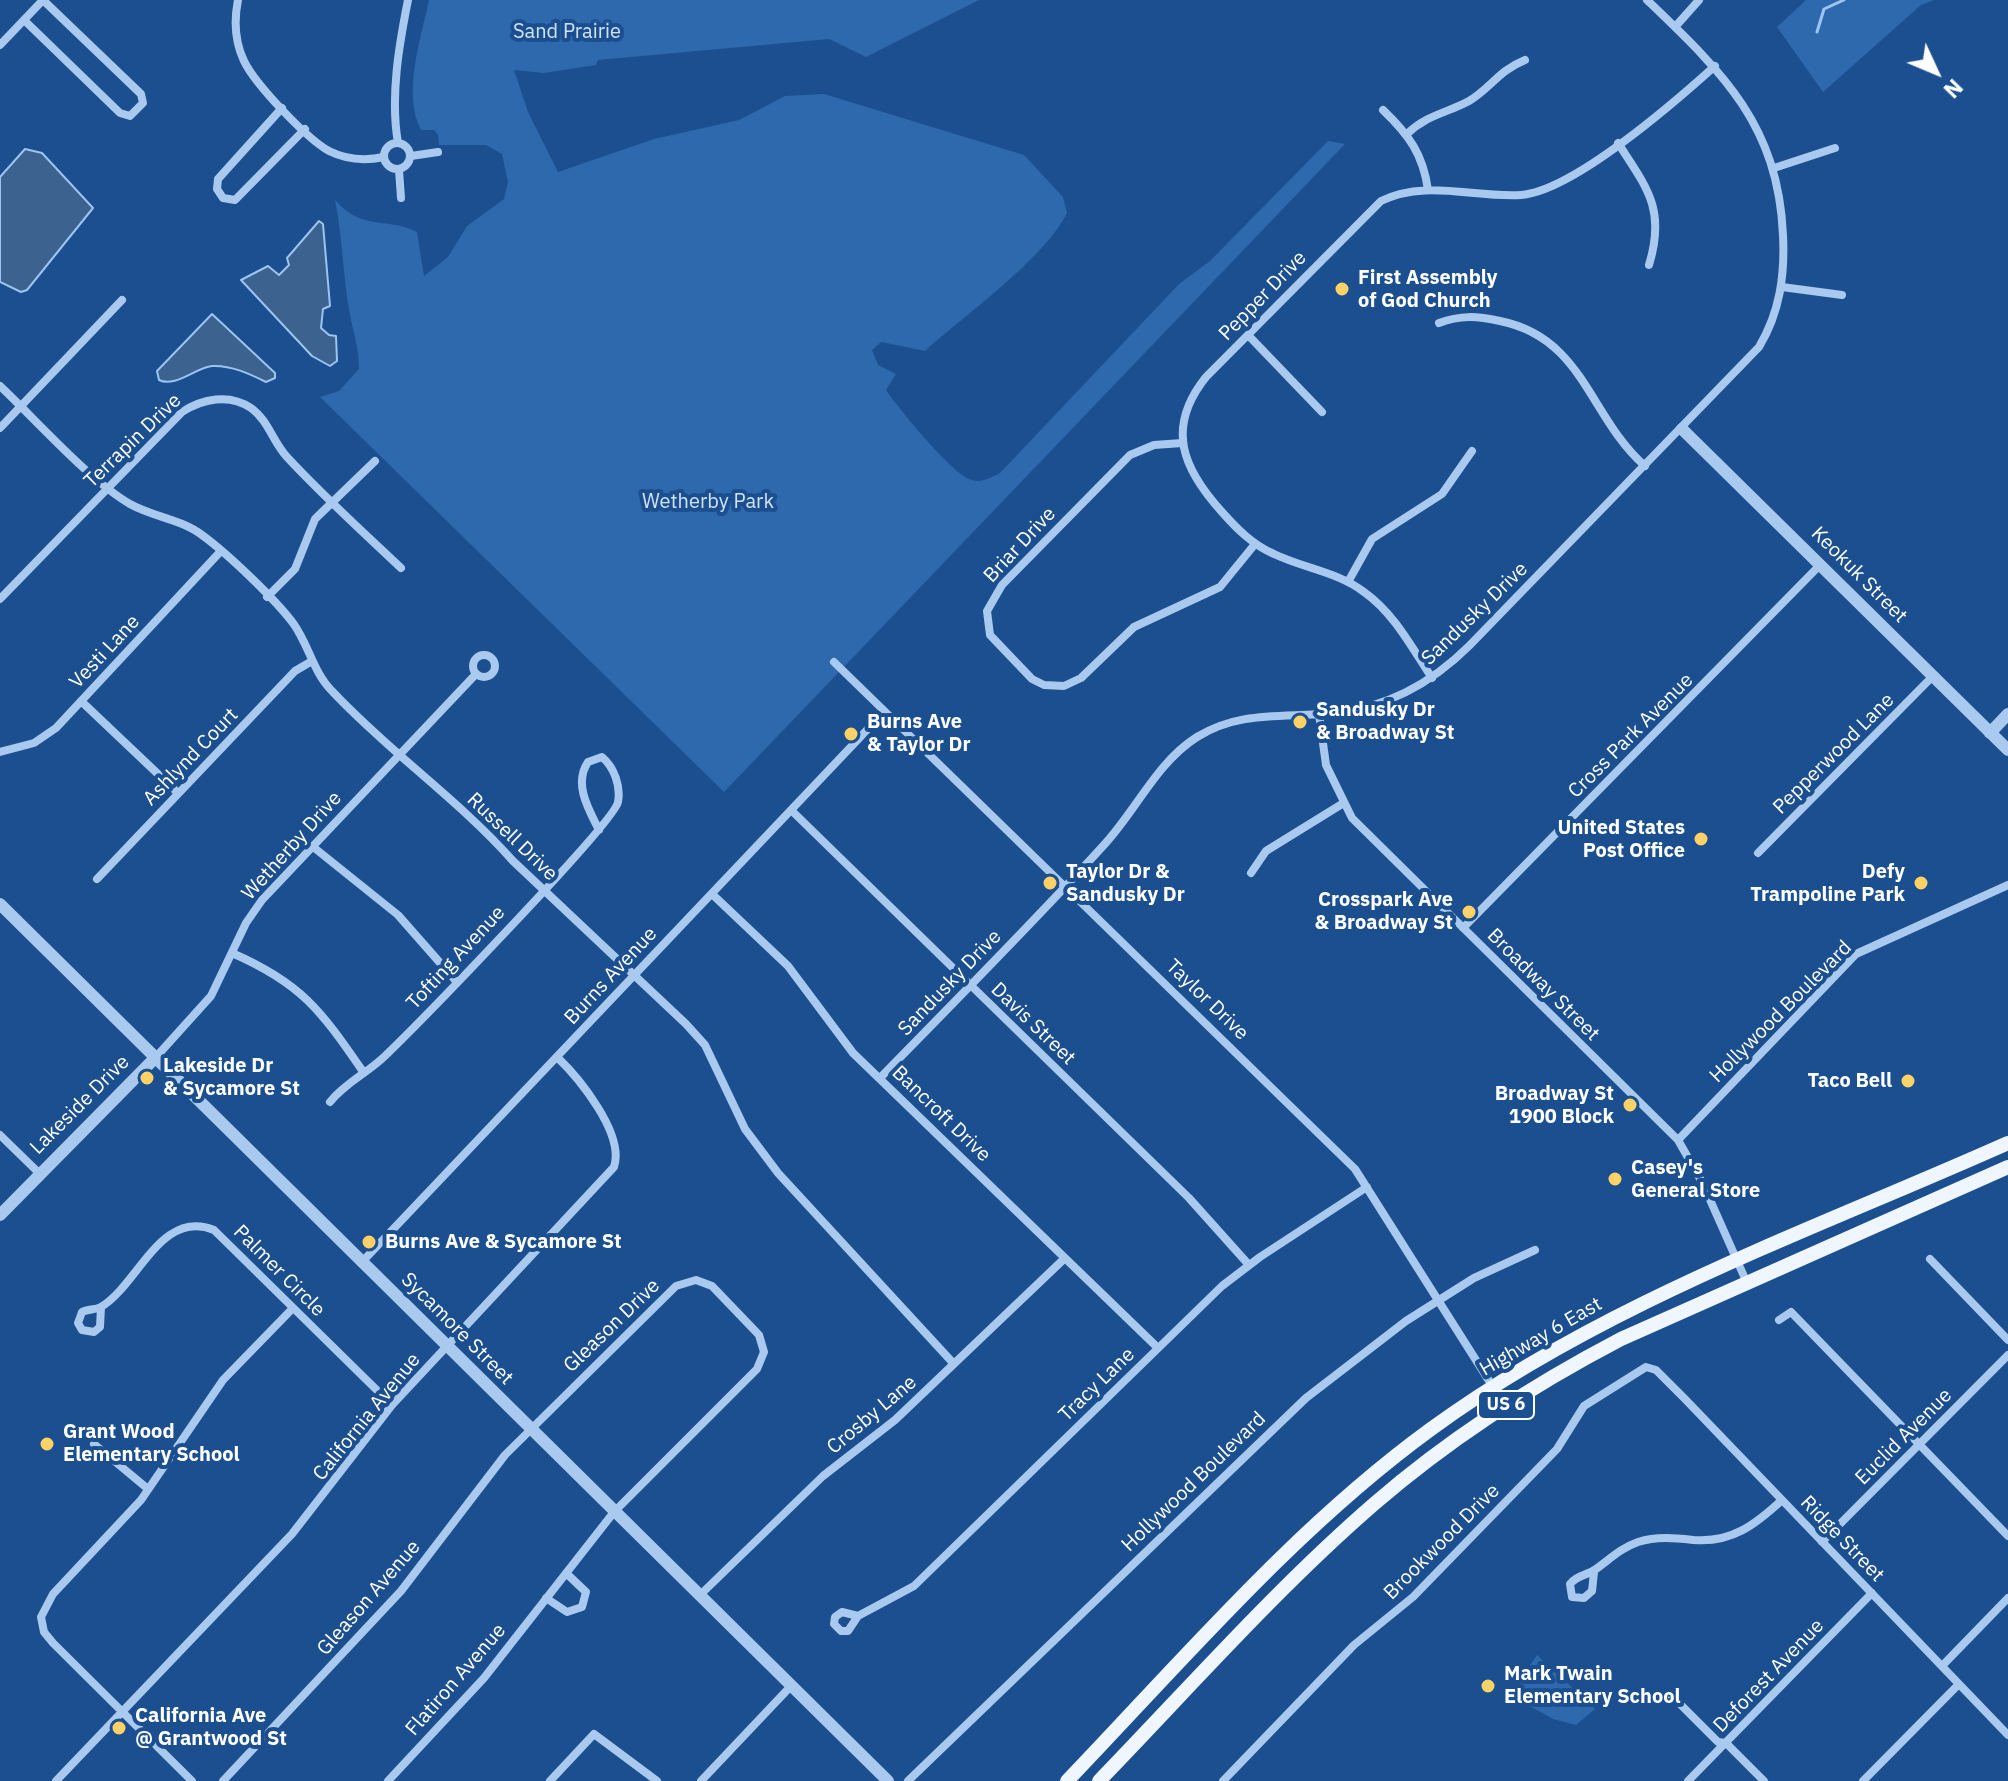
<!DOCTYPE html>
<style>
body{margin:0}
#map{position:relative;width:2008px;height:1781px;overflow:hidden;background:#1b4f8f;font-family:"IBM Plex Sans",sans-serif}
canvas{display:block}
.north{position:absolute;left:1896px;top:32px;width:80px;height:80px;-webkit-text-stroke:6px #1b4f8f;paint-order:stroke;rotate:134deg;font-size:22px;font-weight:700;line-height:32px;text-align:center;color:#fff}
.north::after{content:'';display:block;margin:auto;width:28px;height:36px;background:#fff;clip-path:polygon(50% 0,100% 100%,50% 72%,0 100%)}
</style>
<div id="map">
<canvas width="2008" height="1781"></canvas>
<div class="north">N</div>
</div>
<script>
const context = document.querySelector('canvas').getContext('2d');
context.lineJoin = 'round';
function fill(path, color) { context.fillStyle = color; context.fill(path, 'evenodd'); }
function trace(path, color, width, dash) { context.strokeStyle = color; context.lineWidth = width; context.lineCap = dash ? 'butt' : 'round'; context.setLineDash(dash || []); context.stroke(path); }
function drawText(font, color, halo, rows, align = 'center') {
  context.font = font + ' "IBM Plex Sans",sans-serif'; context.lineWidth = 8; context.setLineDash([]); context.textBaseline = 'middle'; context.strokeStyle = halo; context.fillStyle = color; for (const [text, x, y, turn = 0] of rows) {
    context.save(); context.translate(x, y); context.rotate((+turn || 0) * Math.PI / 180); context.textAlign = isNaN(turn) ? turn : align; if (halo) context.strokeText(text, 0, 0); context.fillText(text, 0, 0); context.restore();
  }
}
const green = new Path2D(`
 M429 0H979L866 57 829 39 598 60 596 65 544 73 514 70 528 112 558 172 654 139 739 120 785 96 824 94 1024 155 1063 197 1067 213C1044 259 965 315 925 351L881 342 872 350 878 365 896 374 886 390C898 408 951 472 969 479 980 484 990 478 1000 473L1179 284 1210 261 1328 141 1345 144 724 792 320 397 339 391 359 369C359 350 355 338 351 320 343 283 343 239 335 200 364 232 384 216 417 232L424 276 448 257 467 226 504 199 508 182 502 154 486 145H439L438 135 434 130H421C402 94 421 38 429 0Z
 M1806 0H1934L1921 5 1823 92 1777 27Z
 M1537 1655 1595 1709 1576 1725 1553 1719 1510 1695Z`);
const water = new Path2D(`
 M25 149 42 153 93 208 27 290 21 292 0 282V177Z
 M319 221 323 224 330 306 323 309 321 328 329 335 336 336 337 361 330 366 312 356 241 280 268 266 279 275 289 265 287 258Z
 M212 314 275 373V378L266 382C250 374 231 365 212 366 195 368 175 388 159 380L157 371Z`);
const stream = new Path2D(`
 M1817 32 1824 9 1844 0`);
const minor = new Path2D(`
 M238 0C234 20 235 42 244 61 255 84 307 139 329 151 347 160 365 161 384 157
 M24 20 120 113 130 116 143 103 141 94 43 0
 M1675 27 1699 0
 M0 45 43 0
 M282 108 218 179 217 189 223 198 235 200 305 129
 M1383 110C1409 135 1423 154 1428 190
 M1407 134C1426 115 1447 113 1469 101 1491 88 1498 71 1525 60
 M384 156a13 13 0 1 1 26 0a13 13 0 1 1-26 0Z
 M398 143C390 97 399 45 408 0
 M1618 143C1647 188 1666 209 1649 265
 M411 156 438 152
 M1774 168 1835 148
 M399 170 401 198
 M1782 287 1842 295
 M1439 323C1460 315 1477 316 1500 321 1584 338 1589 417 1645 466
 M1248 335 1322 412
 M0 386C36 420 89 480 130 504 153 517 181 519 202 535 228 554 274 598 293 623 309 645 313 672 332 691 389 752 458 799 513 861L686 1024 705 1045 745 1129 778 1173 954 1364
 M0 428 122 300
 M1182 443 1154 445 1130 455 1002 585 987 611 990 635 1032 679 1044 685 1064 686 1081 678 1134 627 1220 587 1255 544
 M1348 582 1372 539 1442 494 1472 451
 M267 597 295 569 315 519 375 461
 M0 599 182 412C202 399 229 393 251 408 268 420 273 442 287 457 323 496 363 532 401 568
 M473 666a11 11 0 1 1 22 0a11 11 0 1 1-22 0Z
 M834 662 1355 1169 1505 1406
 M1432 678C1412 648 1394 613 1364 592 1338 572 1303 568 1274 554 1253 545 1237 529 1222 512 1183 469 1165 428 1206 377L1381 201C1425 179 1474 198 1521 195 1573 191 1675 102 1715 66
 M81 701 178 793
 M1319 714 1326 765 1352 818 1678 1140 1703 1184 1747 1283
 M0 752 34 743 56 728 220 552
 M791 810 1189 1198 1249 1265
 M312 846 398 915 456 981
 M1758 853 1933 676
 M1251 873 1266 851 1342 804
 M97 879 295 671 312 661
 M712 894 788 966 853 1053 1158 1348
 M1463 928 1820 565
 M232 953C303 984 321 1011 364 1073
 M156 1057 211 996 246 923 262 900 476 674
 M880 1078C955 1001 1031 925 1103 846 1136 811 1156 763 1197 737 1240 710 1285 718 1333 713 1387 708 1432 683 1470 645L1759 347C1780 312 1785 275 1783 235 1778 124 1722 72 1647 0
 M330 1102C346 1082 368 1073 386 1055 416 1026 615 822 618 802 621 786 614 767 602 757L588 762C573 784 589 810 599 830
 M0 1135 40 1174
 M1678 1140 1856 954 2008 885
 M1930 1259 2008 1340
 M361 1263 884 712
 M101 1307 100 1327 94 1332 82 1330 78 1323 82 1312C88 1309 95 1310 101 1307 138 1285 161 1208 214 1230L392 1405
 M1779 1320 1791 1312 2008 1536
 M94 1444 148 1489
 M1822 1542 2008 1355
 M1594 1572 1592 1591 1584 1598 1572 1597 1570 1584C1578 1574 1587 1576 1596 1569 1610 1559 1621 1548 1638 1542 1657 1536 1675 1538 1694 1540 1732 1543 1756 1524 1782 1500
 M699 1596 823 1476 895 1420 1065 1258
 M546 1598 567 1612 582 1607 586 1592 566 1573
 M842 1612 858 1616 848 1631H841L834 1624 835 1617Z
 M858 1616 914 1586 1222 1286 1260 1257 1367 1187
 M1942 1666 2008 1598
 M1667 1697H1673L1718 1742 1726 1743 1764 1781
 M56 1781 292 1534 392 1405 614 1167C625 1134 579 1078 557 1057
 M192 1781 53 1643 44 1632 41 1617 53 1594 141 1500 223 1380 293 1308
 M223 1781 401 1591 505 1455 676 1286 696 1280 712 1286 759 1335 764 1352 757 1369 614 1512 484 1678 388 1781
 M550 1781 594 1734 657 1781
 M701 1781 791 1686
 M908 1781 1306 1398 1406 1321 1474 1278 1535 1250
 M1223 1781 1354 1645 1413 1597 1557 1449 1584 1406 1646 1367 1656 1370 1685 1399 2008 1735
 M1688 1781 1872 1593
 M1863 1781 1959 1684`);
const tertiary = new Path2D(`
 M1682 429 2008 750
 M1990 733 2008 714
 M0 904 888 1781
 M0 1215 156 1057`);
const primary = new Path2D(`
 M1067 1781C1183 1660 1295 1528 1431 1429 1605 1302 1813 1230 2008 1143
 M1099 1781C1189 1688 1276 1589 1374 1504 1449 1439 1533 1385 1621 1339L2008 1167`);
const markers = [
 [1342,289,8,"#ffd166"],
 [1300,722,8,"#ffd166"],
 [851,734,8,"#ffd166"],
 [1701,839,8,"#ffd166"],
 [1050,883,8,"#ffd166"],
 [1921,883,8,"#ffd166"],
 [1469,912,8,"#ffd166"],
 [147,1078,8,"#ffd166"],
 [1908,1081,8,"#ffd166"],
 [1630,1105,8,"#ffd166"],
 [1615,1179,8,"#ffd166"],
 [369,1242,8,"#ffd166"],
 [47,1444,8,"#ffd166"],
 [1488,1686,8,"#ffd166"],
 [119,1728,8,"#ffd166"]
];
const shields = [
 [1506,1405,56]
];
const shieldNames = [
 ["US 6",1506,1405]
];
const parkNames = [
 ["Sand Prairie",567,32],
 ["Wetherby Park",708,502]
];
const poiNames = [
 ["First Assembly",1358,278],
 ["of God Church",1358,301],
 ["Sandusky Dr",1316,710],
 ["& Broadway St",1316,733],
 ["Burns Ave",867,722],
 ["& Taylor Dr",867,745],
 ["United States",1685,828,"right"],
 ["Post Office",1685,851,"right"],
 ["Taylor Dr &",1066,872],
 ["Sandusky Dr",1066,895],
 ["Defy",1905,872,"right"],
 ["Trampoline Park",1905,895,"right"],
 ["Crosspark Ave",1453,900,"right"],
 ["& Broadway St",1453,923,"right"],
 ["Lakeside Dr",163,1066],
 ["& Sycamore St",163,1089],
 ["Taco Bell",1892,1081,"right"],
 ["Broadway St",1614,1094,"right"],
 ["1900 Block",1614,1117,"right"],
 ["Casey's",1631,1168],
 ["General Store",1631,1191],
 ["Burns Ave & Sycamore St",385,1242],
 ["Grant Wood",63,1432],
 ["Elementary School",63,1455],
 ["Mark Twain",1504,1674],
 ["Elementary School",1504,1697],
 ["California Ave",135,1716],
 ["@ Grantwood St",135,1739]
];
const streetNames = [
 ["Pepper Drive",1263,296,-46],
 ["Terrapin Drive",133,441,-44],
 ["Briar Drive",1020,545,-47],
 ["Keokuk Street",1859,575,45],
 ["Sandusky Drive",1475,614,-44],
 ["Vesti Lane",105,652,-47],
 ["Cross Park Avenue",1631,736,-45],
 ["Pepperwood Lane",1834,754,-45],
 ["Ashlynd Court",191,757,-46],
 ["Russell Drive",512,837,44],
 ["Wetherby Drive",292,846,-48],
 ["Tofting Avenue",456,958,-47],
 ["Burns Avenue",611,976,-47],
 ["Sandusky Drive",950,983,-46],
 ["Broadway Street",1543,985,45],
 ["Taylor Drive",1207,1000,44],
 ["Hollywood Boulevard",1781,1012,-45],
 ["Davis Street",1033,1024,44],
 ["Lakeside Drive",80,1105,-45],
 ["Bancroft Drive",941,1114,44],
 ["Palmer Circle",279,1271,45],
 ["Gleason Drive",612,1326,-44],
 ["Sycamore Street",457,1329,45],
 ["Highway 6 East",1541,1337,-30],
 ["Tracy Lane",1097,1385,-44],
 ["Crosby Lane",872,1415,-40],
 ["California Avenue",367,1417,-51],
 ["Euclid Avenue",1904,1437,-45],
 ["Hollywood Boulevard",1194,1482,-44],
 ["Ridge Street",1842,1539,46],
 ["Brookwood Drive",1442,1542,-45],
 ["Gleason Avenue",369,1598,-49],
 ["Deforest Avenue",1769,1676,-46],
 ["Flatiron Avenue",456,1680,-49]
];
fill(green, '#2e69ad');
fill(water, '#3c6290');
trace(water, '#9cc4f0', 2);
trace(stream, '#9cc4f0', 3);
trace(minor, '#a9c9ee', 8);
trace(tertiary, '#a9c9ee', 12);
trace(primary, '#f0f6ff', 14);
for (const [x, y, r, color] of markers) { const dot = new Path2D(); dot.arc(x, y, r, 0, 2 * Math.PI); context.fillStyle = color; context.fill(dot); trace(dot, '#1b4f8f', 3); }
for (const [x, y, w] of shields) { const box = new Path2D(); box.roundRect(x - w / 2, y - 14, w, 28, 6); context.fillStyle = '#1b4f8f'; context.fill(box); trace(box, '#fff', 2); }
drawText('bold 18px', '#fff', null, shieldNames);
drawText('20px', '#cfe3fa', '#1b4f8f', parkNames);
drawText('bold 20px', '#fff', '#1b4f8f', poiNames, 'left');
drawText('20px', '#fff', '#1b4f8f', streetNames);
</script>
